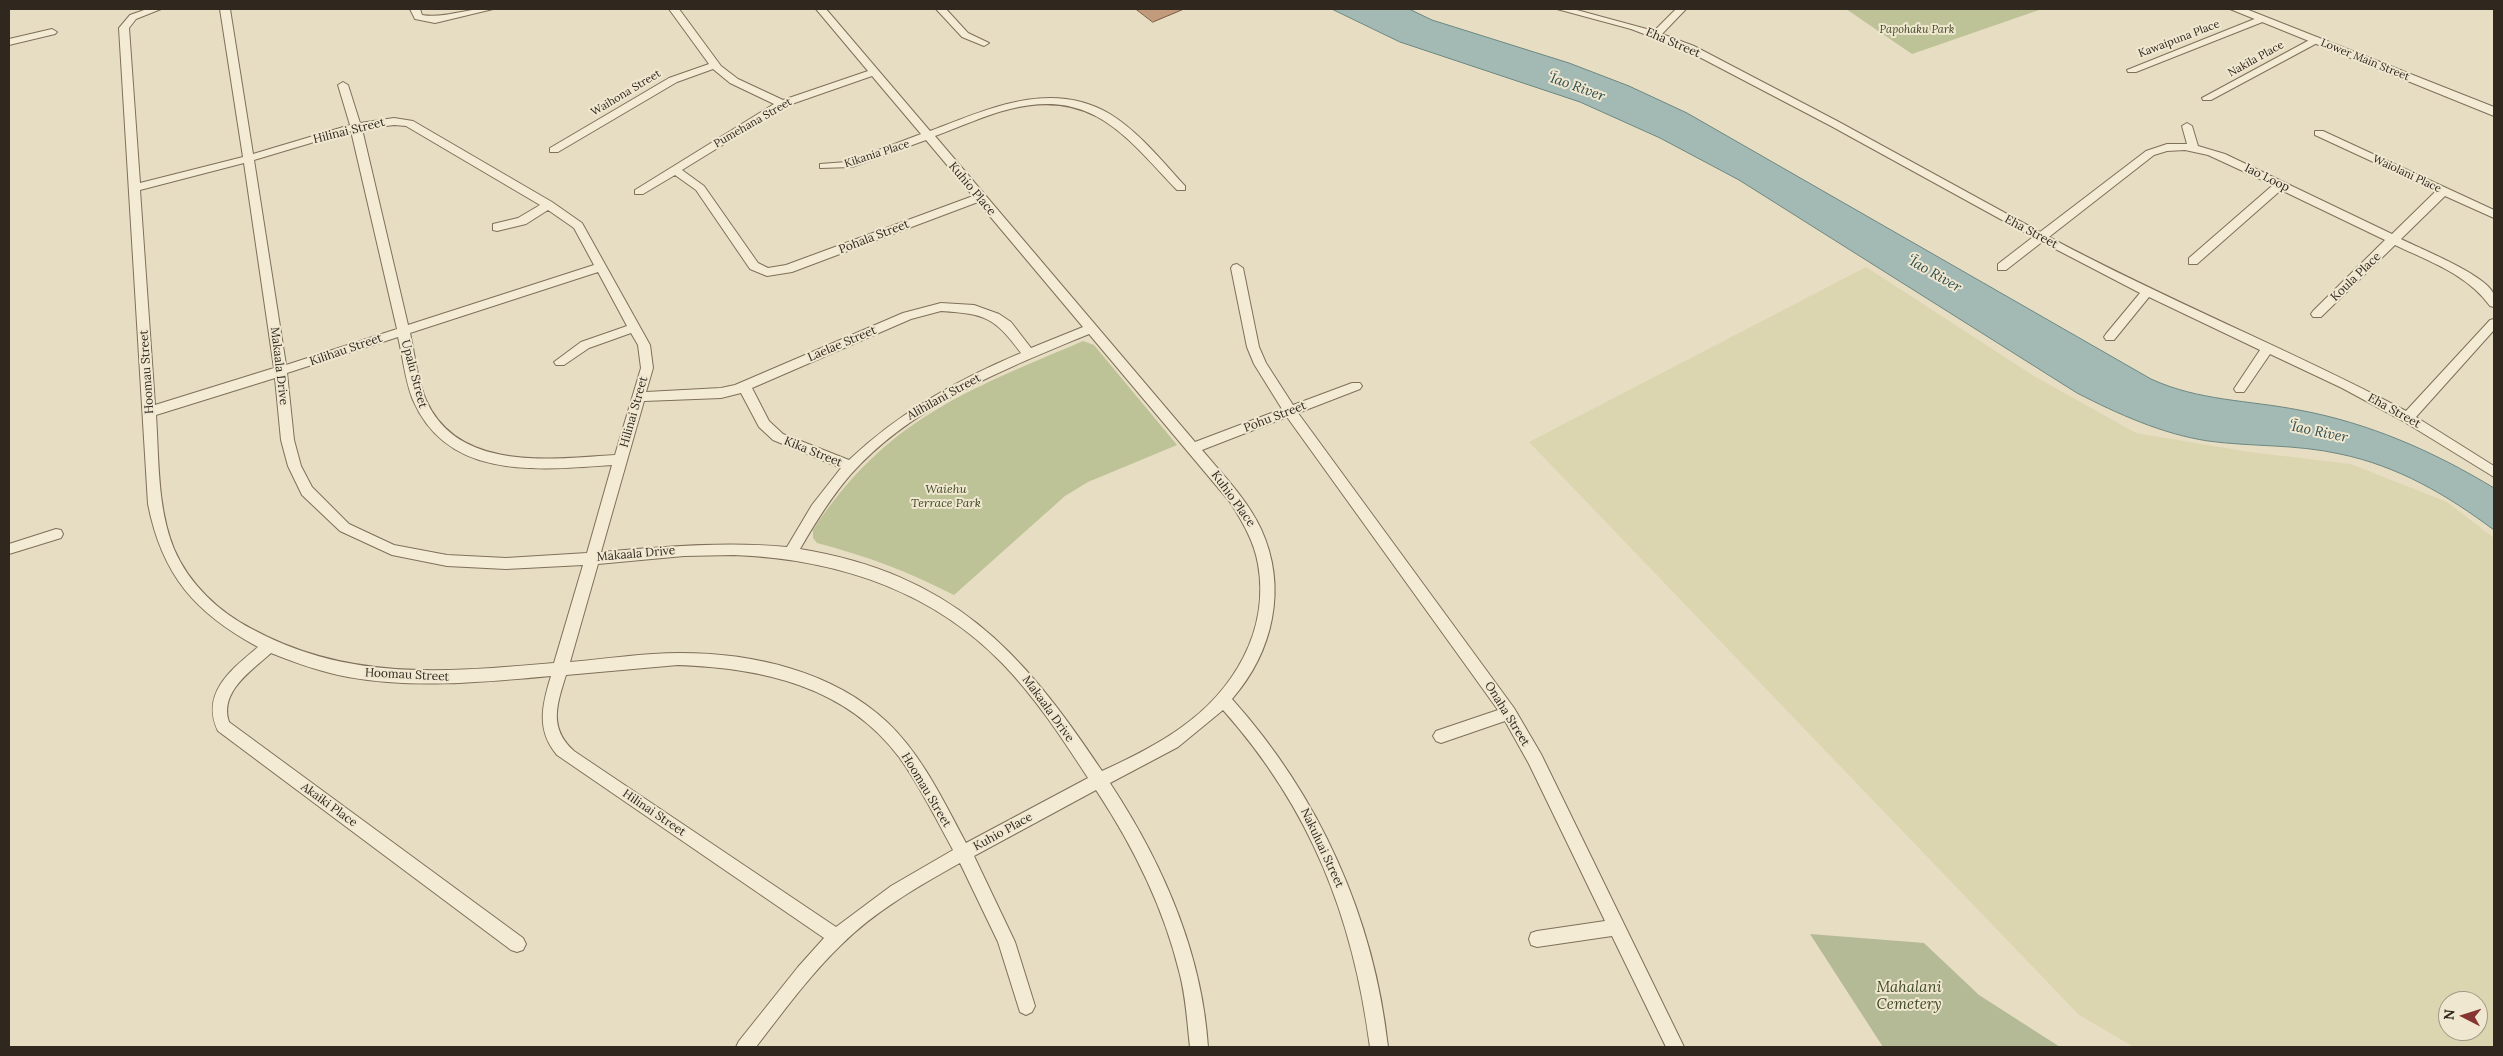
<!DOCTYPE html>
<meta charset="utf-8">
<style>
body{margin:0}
#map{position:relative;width:2503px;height:1056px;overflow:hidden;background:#e7ddc2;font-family:Lora,serif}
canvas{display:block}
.frame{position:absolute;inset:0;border:10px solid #30271e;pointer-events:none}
.north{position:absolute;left:2438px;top:991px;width:50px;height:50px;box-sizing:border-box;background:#f0e7d0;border:1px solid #a39a89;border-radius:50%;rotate:275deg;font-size:14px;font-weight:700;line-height:20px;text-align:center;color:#30271e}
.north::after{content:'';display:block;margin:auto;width:18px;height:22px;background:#863533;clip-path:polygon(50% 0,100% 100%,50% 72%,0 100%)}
</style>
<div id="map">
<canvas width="2503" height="1056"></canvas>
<div class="frame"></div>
<div class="north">N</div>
</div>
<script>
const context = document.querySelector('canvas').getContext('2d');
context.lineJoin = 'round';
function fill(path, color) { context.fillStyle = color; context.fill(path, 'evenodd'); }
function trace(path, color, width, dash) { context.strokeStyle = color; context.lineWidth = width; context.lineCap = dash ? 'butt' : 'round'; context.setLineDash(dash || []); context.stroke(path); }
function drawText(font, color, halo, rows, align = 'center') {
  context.font = font + ' Lora,serif'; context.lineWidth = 4; context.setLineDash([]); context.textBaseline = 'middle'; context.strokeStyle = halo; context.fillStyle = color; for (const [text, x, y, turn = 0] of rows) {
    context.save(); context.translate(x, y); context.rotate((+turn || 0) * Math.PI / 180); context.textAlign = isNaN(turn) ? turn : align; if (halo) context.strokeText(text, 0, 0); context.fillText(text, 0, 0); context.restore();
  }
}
const farmland = new Path2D(`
 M1866 267 2034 376 2136 433 2250 452 2351 464 2447 502 2494 538V1047H2134L2079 1015 1529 442ZM2448 1001H2478V1031H2448Z`);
const green = new Path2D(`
 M1846 9H2036L2039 10 1912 54Z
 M1083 341 1094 345 1177 445 1088 482 1065 496 954 595C909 572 867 556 817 543L813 538V530C886 419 966 391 1083 341Z`);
const cemetery = new Path2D(`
 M1810 934 1924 943 1979 995 2060 1047H1883Z`);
const water = new Path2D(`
 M1332 9H1409L1432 20 1569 63 1629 86 1687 113 2151 379C2199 401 2248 400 2299 410 2369 423 2433 451 2494 488V530C2447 495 2398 466 2340 454 2296 444 2252 447 2208 441 2162 434 2118 414 2077 393L1739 180 1660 138 1580 102 1400 42Z`);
const building = new Path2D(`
 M1136 9H1184L1153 22Z`);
const minor = new Path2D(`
 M147 9H161L136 19 129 28 140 183 243 157 220 9H230L253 154 350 125 338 85 343 82 348 85 360 123 394 118 413 121 552 202 582 223 650 345 653 368 646 392 721 388 735 385 903 313 941 303 974 305 999 314 1011 322 1031 348 1083 327 978 202 792 272 767 276 750 269 696 190 675 175 643 194H635V190L774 104 730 83 713 69 677 82 558 152H550V148L669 78 709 64 669 9H679L721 66 738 79 783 100 868 71 816 9H826L930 131C988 109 1051 79 1110 114 1139 132 1162 161 1185 186V190H1177C1126 137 1093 88 1010 109 985 115 960 127 935 136L1195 442 1282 409 1254 364 1247 347 1231 268 1233 265 1237 264 1243 268 1259 347 1266 363 1293 405 1352 383H1360L1362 386 1360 389 1298 413 1514 708 1541 754 1684 1047H1666L1612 936 1537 947 1531 945 1529 939 1531 933 1537 931 1605 921 1529 764 1505 721 1441 743 1436 741 1433 736 1436 731 1498 710 1287 417 1202 450C1223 475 1247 499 1261 529 1288 588 1273 652 1232 699 1319 796 1374 917 1388 1047H1370C1353 917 1311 809 1223 710L1178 747 1110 783C1162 862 1202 952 1208 1047H1190C1187 1022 1186 996 1179 971 1163 906 1133 846 1096 790L974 856 1015 942 1035 1006 1032 1012 1026 1015 1020 1012 998 942 960 863C919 886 875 911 841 945 809 976 783 1012 756 1047H736L739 1041 798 967 824 938 557 755C536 730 542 705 551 676 484 682 414 689 348 677 321 672 296 663 271 653 251 671 219 692 229 722L523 938 526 944 523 950 517 952 511 950 218 731C200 693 232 669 258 647 195 613 162 575 148 504L119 28 130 15ZM872 76 921 134 847 162 820 164V168L852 167 926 140 973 196 786 265 768 268 758 263 704 186 682 170 786 106ZM394 125 406 126 540 205 518 218 493 224V230L497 231 526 224 548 210 574 228 594 265 408 325 362 129ZM351 131 397 329 286 365 254 160ZM244 163 274 368 155 405 140 190ZM598 272 627 326 581 342 554 362 556 365H564L589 348 631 333 638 345 641 368 615 455C551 459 458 472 426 400 417 380 415 355 410 333ZM941 311C986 314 994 317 1021 353 957 380 900 412 849 460L783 434 769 421 752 388 911 319ZM1089 334 1230 502C1242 521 1254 541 1258 564 1270 631 1233 692 1179 729 1155 746 1128 759 1102 771 1021 649 951 574 800 549 815 523 831 497 851 474 914 404 1005 369 1089 334ZM398 337C403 357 405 381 413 400 448 481 539 470 612 465L587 553 506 558 447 555 394 545 349 524 312 487 301 466 294 440 287 373ZM275 378 281 440 288 466 302 495 340 531 392 555 447 566 506 569 583 565 554 663C448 672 349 682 252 629 219 612 189 584 174 549 157 507 159 459 156 415ZM741 393 759 427 773 440 841 468 812 505 787 547C724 541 663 547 601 552L644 401 721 398ZM734 555C834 559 930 589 1002 663 1035 697 1062 738 1088 778L966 843C944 802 922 755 887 722 833 671 753 653 680 653 643 653 606 659 570 662L598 564 684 556ZM678 665C762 668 846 686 899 757 920 786 936 819 953 850L891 886 836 927 574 751C548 728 557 704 566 675Z
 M410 9H420L422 15C446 19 469 7 493 9L435 23 415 19Z
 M936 9H946L968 33 989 43 984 46 962 37Z
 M1557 9H1573L1654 31 1676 9H1686L1662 34 1694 46 1839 122 2040 232 2146 151 2167 144H2187L2182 126 2187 123 2192 126 2198 146 2225 154 2392 234 2436 191 2315 135V131H2323L2494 210V218L2445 196 2401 239C2419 248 2489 276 2494 295 2495 298 2494 304 2494 307L2490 306C2467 274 2428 261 2395 245L2321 317H2313L2311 314 2313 311 2385 240 2281 190 2197 264H2189V258L2273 185 2208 155 2185 150 2167 151 2154 155 2049 237C2166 300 2289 349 2406 411L2490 320 2494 319V330L2416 417 2494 466V477L2403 421 2342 388 2270 354 2244 392H2236L2234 389 2260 350 2149 297 2114 340H2106L2104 337 2106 334 2140 293 2042 242 2006 270H1998V264L2033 237 1831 126 1686 50 1631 29Z
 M2262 16 2267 19 2265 21 2136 72H2128L2127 70Z
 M52 29 57 32 55 34 9 45V39Z
 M2315 37 2319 38V42L2211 100H2203L2202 98Z
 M56 529 61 530 63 534 61 538 9 554V544Z`);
const tertiary = new Path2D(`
 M2230 9H2246L2494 107V116Z`);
const farParknames = [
 ["Papohaku Park",1917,30]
];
const farStreetnames = [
 ["Kawaipuna Place",2179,39,-21],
 ["Nakila Place",2256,59,-29],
 ["Lower Main Street",2365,60,22],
 ["Waihona Street",626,93,-31],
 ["Pumehana Street",753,123,-30],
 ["Kikania Place",877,154,-18],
 ["Waiolani Place",2407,174,25]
];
const streetNames = [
 ["Eha Street",1673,43,23],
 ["Hilinai Street",349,131,-14],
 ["Iao Loop",2267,178,26],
 ["Kuhio Place",972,189,50],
 ["Eha Street",2031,232,28],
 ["Pohala Street",874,237,-21],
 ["Koula Place",2356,277,-44],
 ["Laelae Street",842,344,-23],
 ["Kilihau Street",346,350,-19],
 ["Makaala Drive",279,366,83],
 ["Hoomau Street",147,372,-94],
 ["Upalu Street",414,374,75],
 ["Alihilani Street",944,397,-29],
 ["Eha Street",2394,411,29],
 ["Hilinai Street",634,412,-74],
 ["Pohu Street",1275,417,-21],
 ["Kika Street",813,452,22],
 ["Kuhio Place",1233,499,54],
 ["Makaala Drive",636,554,-5],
 ["Hoomau Street",407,675,3],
 ["Makaala Drive",1048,709,54],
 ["Onaha Street",1507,714,58],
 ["Hoomau Street",926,790,59],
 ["Akaiki Place",329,805,36],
 ["Hilinai Street",654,813,34],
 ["Kuhio Place",1003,832,-29],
 ["Nakuluai Street",1322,848,65]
];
const parkNames = [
 ["Waiehu",946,490],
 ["Terrace Park",946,504]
];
const waterNames = [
 ["ʻĪao River",1576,87,20],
 ["ʻĪao River",1934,274,30],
 ["ʻĪao River",2318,432,12]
];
const nearParknames = [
 ["Mahalani",1909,988],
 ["Cemetery",1909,1005]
];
fill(farmland, '#dcd6b0');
fill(green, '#bdc397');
fill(cemetery, '#b4b996');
fill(water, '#a3bab4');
trace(water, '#6c8781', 1);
fill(building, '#c19b7c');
trace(building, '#7b5b44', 1);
trace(minor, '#7f6f5b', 2);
trace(tertiary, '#7f6f5b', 2);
fill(minor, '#f3ebd3');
fill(tertiary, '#f3ebd3');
drawText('italic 11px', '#404a27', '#f0e7d0', farParknames);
drawText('11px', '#30271e', '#f0e7d0', farStreetnames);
drawText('12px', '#30271e', '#f0e7d0', streetNames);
drawText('italic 12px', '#404a27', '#f0e7d0', parkNames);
drawText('italic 14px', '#2f4e4d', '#f0e7d0', waterNames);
drawText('italic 15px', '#404a27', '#f0e7d0', nearParknames);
</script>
